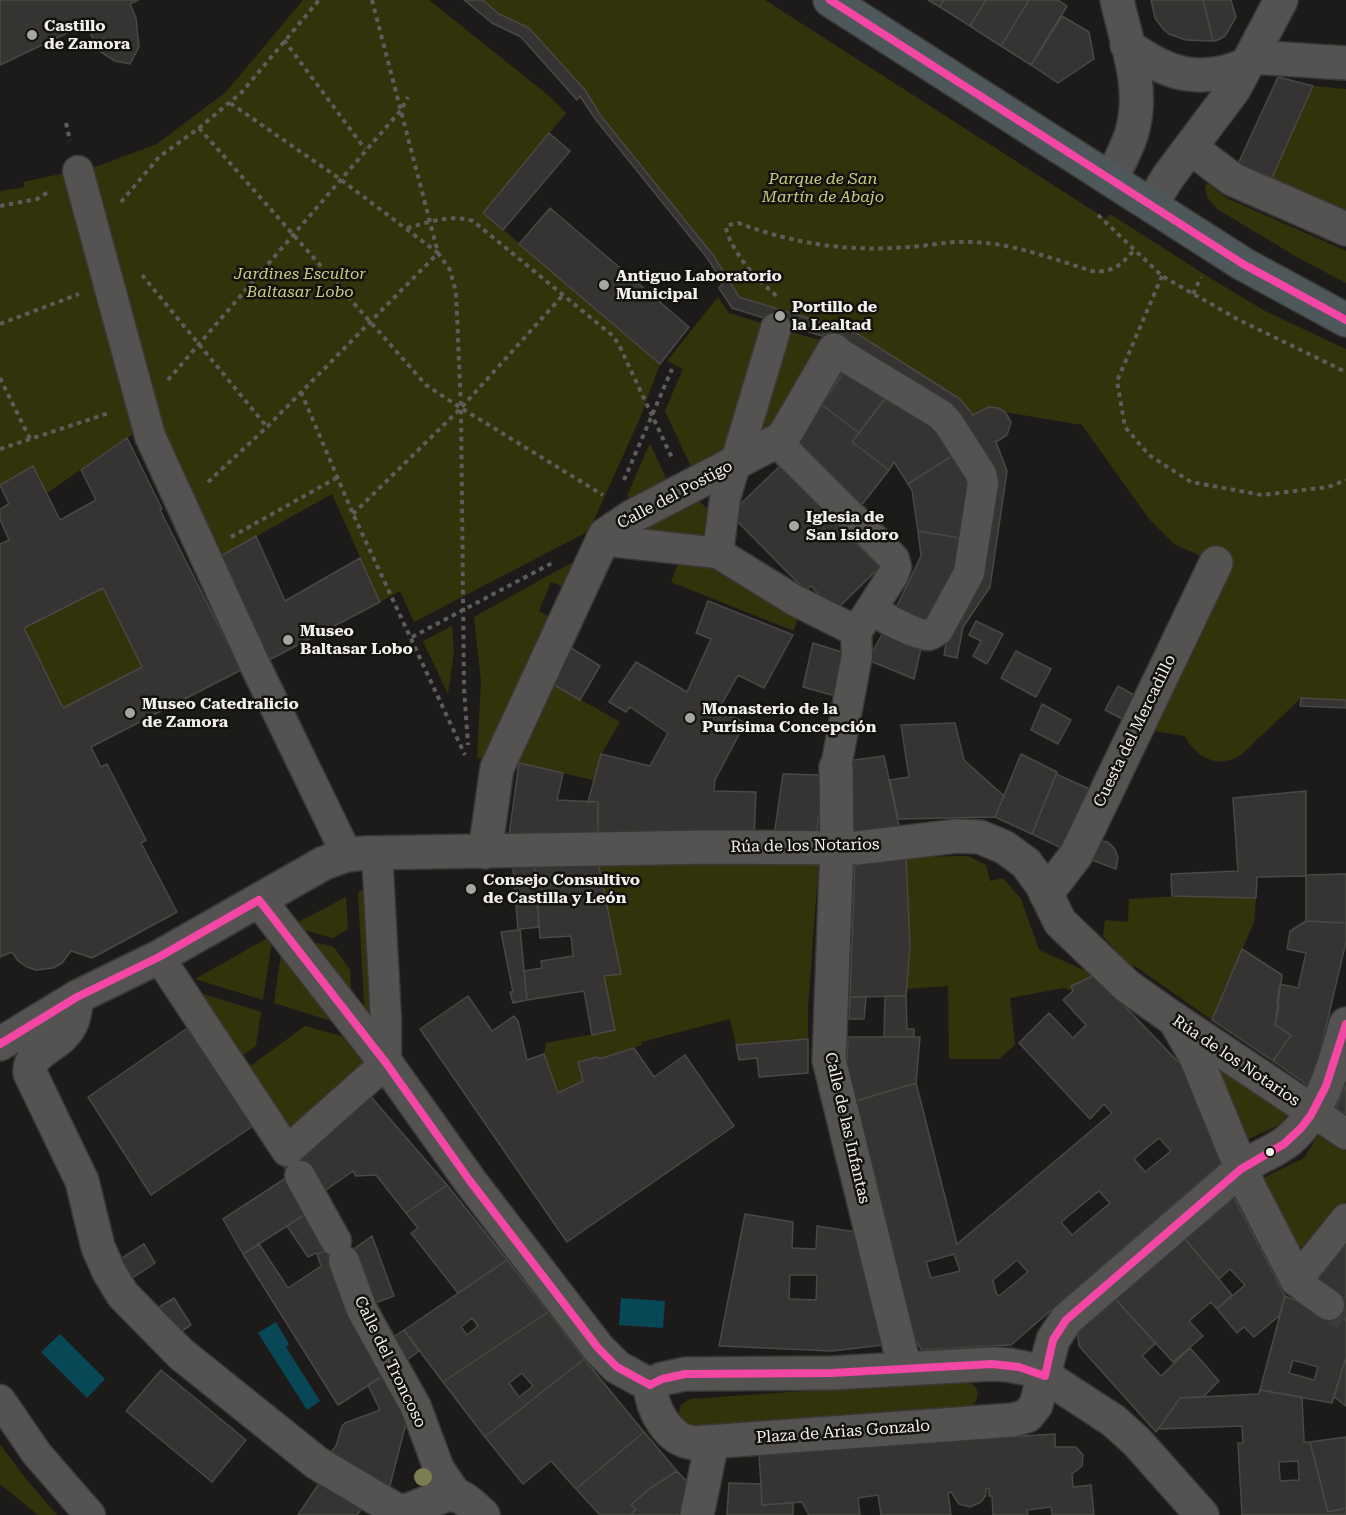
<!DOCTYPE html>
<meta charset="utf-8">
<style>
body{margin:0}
canvas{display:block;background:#1c1b19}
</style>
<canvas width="1346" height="1515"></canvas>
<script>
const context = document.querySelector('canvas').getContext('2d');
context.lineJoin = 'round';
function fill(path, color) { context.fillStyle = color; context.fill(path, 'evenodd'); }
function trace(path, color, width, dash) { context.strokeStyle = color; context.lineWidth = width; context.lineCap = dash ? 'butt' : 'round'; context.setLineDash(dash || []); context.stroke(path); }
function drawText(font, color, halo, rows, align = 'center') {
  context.font = font + ' "Roboto Serif",serif'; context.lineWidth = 5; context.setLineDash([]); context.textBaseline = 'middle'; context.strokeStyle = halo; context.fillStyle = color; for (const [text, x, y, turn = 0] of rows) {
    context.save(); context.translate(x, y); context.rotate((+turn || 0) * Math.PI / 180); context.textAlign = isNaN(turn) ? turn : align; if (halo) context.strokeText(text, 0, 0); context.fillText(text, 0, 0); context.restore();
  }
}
const green = new Path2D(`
 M303 0H429L548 95 566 113 484 213 660 364 640 418 589 531 414 622 400 591 380 602 332 494 221 556 158 420 127 438 47 493 33 467 0 485V191L25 187 23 182 98 166 157 144 226 92Z
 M483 0H765L1106 219 1110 214 1215 281 1265 311 1346 349V700L1301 698C1287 711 1274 724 1260 737 1253 743 1247 751 1239 756 1218 769 1195 757 1185 736L1148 730 1226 567 1174 544 1150 520 1082 425 1005 412C993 406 984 407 973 415L960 399 856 333 739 297 713 255 601 116 584 90 529 28 499 14Z
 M1313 86 1346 89V212L1271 180Z
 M1209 184 1223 196 1231 200 1346 251V283L1297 257 1217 209 1207 197 1205 185Z
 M718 297 729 313 771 326 731 448 693 471 665 411 683 369 667 361Z
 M784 330 823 341 771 429 747 444Z
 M650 443 669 485 636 502 627 496Z
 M696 498 717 518 710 538 631 531Z
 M680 559 704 562 798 617 794 631 671 582Z
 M571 563 574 566 563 587 551 582 539 611 550 617 487 759 477 758 481 682 474 617Z
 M103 588 142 667 63 708 24 628Z
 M452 626 454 653 448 694 423 641Z
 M551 683 620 722 602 753 593 780 519 763 522 751Z
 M968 856 986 865 990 881 1003 878 1021 899 1039 950 1095 975 1072 986 1073 991 1063 988 1010 998 1015 1045 999 1059H949L948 986 906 989 910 946 906 857Z
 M819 859 808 1007V1039L736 1045 730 1019 641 1042 642 1045 599 1059 578 1062 583 1081 558 1093 544 1054 546 1043 615 1030 604 976 621 974 598 862Z
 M372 886 379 1022 365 1020 358 892Z
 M1182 896 1256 898 1254 922 1212 1020 1135 966 1131 968 1103 936 1105 920 1128 922 1129 899Z
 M346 897 348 929 333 938 291 926Z
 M273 935 263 1000 195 979Z
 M301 939 334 947 350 970 352 1004Z
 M282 946 344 1025 274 1003Z
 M194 991 261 1012 256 1046 239 1058Z
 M305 1026 356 1040 374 1063 290 1136 246 1069Z
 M1214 1065 1288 1113 1281 1124 1246 1140Z
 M1319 1134 1346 1151V1201L1309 1247 1295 1248 1263 1178 1304 1158Z
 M964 1380C978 1384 982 1396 972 1406L687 1428 678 1416 681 1405 690 1399Z
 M0 1444 22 1474 57 1515H38L0 1484Z`);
const water = new Path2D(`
 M621 1298 665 1301 663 1328 619 1325Z
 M276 1322 289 1344 286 1347 320 1401 307 1410 258 1333Z
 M60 1334 105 1379 87 1398 41 1352Z`);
const building = new Path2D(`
 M0 0H138L130 4 136 18 139 47 130 64 115 61 98 50 86 24 0 65Z
 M464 0H483L499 14 529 28 585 90 601 116 713 255 739 297 856 333 960 399 973 415 989 407 998 408 1005 412 1011 422 1007 435 996 442 1007 471 990 587 963 627 957 658 944 655 950 623 995 474 851 345 732 308 719 288 723 283 708 259 596 120 580 96 577 100 521 37 492 23Z
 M928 0H944L940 7Z
 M944 0H986L970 26 940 7Z
 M986 0H1029L1001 46 970 26Z
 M1029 0H1058L1067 6 1031 65 1001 46Z
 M1151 0H1203L1213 41 1186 40 1169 34 1163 29 1155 18Z
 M1203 0H1231L1236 17 1225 36 1218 40 1213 41Z
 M1062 16 1089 32 1094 59 1058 83 1031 65Z
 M1278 77 1313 86 1271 180 1237 166Z
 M549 133 570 151 503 230 483 213Z
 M550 208 689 327 660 364 519 244Z
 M844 371 885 399 859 433 822 405Z
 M889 393 937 425 955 454 908 484 894 462 889 470 852 442Z
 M822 405 859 433 852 442 889 470 860 507 798 443Z
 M127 438 162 509 160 510 241 670 91 747 101 767 107 764 146 840 141 843 177 912 92 958 71 951 62 963 53 968 36 970 27 967 18 961 12 952 0 957V544L9 540 0 519V509L9 504 0 485 33 466 60 520 96 500 81 470ZM103 588 142 667 63 708 24 628Z
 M955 454 974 484 966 539 918 531 912 490 908 484Z
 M781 465 859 539 855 543 880 567 835 611 811 586 805 590 730 514Z
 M918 531 966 539 963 555 929 621 895 610 921 556Z
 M256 536 285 601 360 558 380 602 269 660 221 556Z
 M708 601 793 635 764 688 738 675 719 709 745 723 715 780 714 791 756 792 754 837 598 839V802H588L601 754 650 766 668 733 630 707 626 712 609 702 636 662 687 692 711 639 696 633Z
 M976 621 1003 634 987 664 973 656 981 641 969 635Z
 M884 631 921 648 914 679 868 660Z
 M813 643 845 653 839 697 803 687Z
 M568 646 600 666 580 700 551 683Z
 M1016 651 1051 669 1036 697 1001 678Z
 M1118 686 1139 698 1128 722 1105 710Z
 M1301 698 1346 700V708L1300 706Z
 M1042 704 1071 720 1058 744 1031 730Z
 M955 723 964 760 1004 796 995 817 898 819 890 780 909 777 901 725Z
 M1021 754 1057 772 1032 834 995 817Z
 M884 756 900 831 855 838 847 761Z
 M519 763 563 773 557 800 598 802V839L509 835Z
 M783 774 823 775 817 833 774 836Z
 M1056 774 1094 791 1066 850 1032 834Z
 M1306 791V876L1257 877 1256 898 1172 896 1171 874 1238 871 1233 798Z
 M1101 841 1108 842 1115 849 1118 858 1116 869 1084 857Z
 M906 857 910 946 906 996 850 997 855 859Z
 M598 862 621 974 604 976 615 1030 592 1035 584 991 527 1000 524 971 542 968 541 961 573 956 571 936 540 938 535 866Z
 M535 866 539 927 520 929 527 1000 513 1003 510 992H513L501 932 518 930 513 867Z
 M1346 874V923L1306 921V875Z
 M1306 921 1346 923V942L1317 1065 1309 1086 1273 1061 1291 1035 1275 1025 1279 1005 1277 1003 1280 984 1298 988 1306 953 1287 949 1290 931Z
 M1242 949 1282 975 1275 1025 1291 1035 1273 1061 1212 1020Z
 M1095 975 1184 1068 1222 1162 1011 1345 922 1350 911 1333 856 1101 916 1083 957 1244 1112 1113 1104 1104 1090 1119 1019 1043 1049 1013 1073 1038 1086 1025 1063 1000 1073 991 1071 986ZM1159 1138 1171 1151 1145 1172 1134 1159ZM1099 1191 1110 1203 1072 1235 1061 1222ZM954 1254 960 1271 931 1278 926 1262ZM1017 1260 1028 1272 999 1296 996 1293 993 1280Z
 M468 996 492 1031 514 1016 518 1021 527 1060 544 1054 558 1093 583 1081 578 1062 598 1057 599 1059 634 1048 654 1077 685 1055 734 1126 567 1242 420 1029Z
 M885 996H906L907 1029H914V1037H884Z
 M850 997H866L864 1019H849Z
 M192 1025 256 1124 151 1195 88 1097Z
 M848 1037H920L916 1083 856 1101 847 1064Z
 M808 1039V1073L759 1077 757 1058 739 1060 736 1045Z
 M1346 1085V1115L1336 1108Z
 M366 1091 447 1185 406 1213 376 1175 356 1176 353 1171 319 1195 289 1176 283 1165Z
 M289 1176 309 1212 243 1254 223 1219Z
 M447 1185 507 1260 458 1293 411 1233 418 1228 406 1213Z
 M1234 1198 1285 1296 1279 1316 1254 1337 1244 1327 1237 1333 1217 1309 1245 1285 1230 1269 1219 1279 1185 1239Z
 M309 1212 329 1250 317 1254 316 1253 308 1257 287 1226Z
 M745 1214 793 1222 792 1248 816 1249 817 1226 856 1232 883 1345 832 1351 719 1346ZM790 1275H817L816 1300 789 1299Z
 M372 1236 394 1296 369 1305 351 1251Z
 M1185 1239 1232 1295 1217 1309 1211 1302 1189 1321 1203 1336 1173 1362 1115 1299Z
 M1346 1241V1321L1327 1307 1315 1278Z
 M144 1244 155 1263 128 1281 117 1261Z
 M259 1244 288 1288 321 1266 317 1254 329 1250 351 1257 391 1371 338 1405 243 1254Z
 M507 1260 548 1312 443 1382 404 1330ZM472 1318 478 1326 467 1335 461 1327Z
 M1285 1296 1322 1312 1327 1307 1346 1321V1357L1332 1403 1260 1390ZM1293 1360 1318 1367 1314 1380 1289 1373Z
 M174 1298 191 1325 177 1334 154 1310Z
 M1115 1299 1156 1343 1142 1356 1161 1376 1190 1348 1219 1381 1203 1397 1180 1398 1156 1432 1079 1346 1077 1331Z
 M548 1312 584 1359 485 1437 443 1382ZM522 1373 533 1386 519 1397 509 1383Z
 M404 1330 419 1351 399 1366 386 1342Z
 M1346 1357V1406L1334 1397Z
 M584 1359 644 1432 576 1489 551 1461 523 1484 485 1437Z
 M161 1370 246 1440 212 1482 126 1411Z
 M391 1371 410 1408 389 1489 327 1457 336 1446 342 1426 345 1423 380 1410 368 1385Z
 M1260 1390 1302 1397 1304 1442H1310L1328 1512 1346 1508V1515H1242L1238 1443H1243L1242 1426 1158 1429 1180 1398 1258 1394ZM1298 1461 1299 1480 1280 1481 1279 1462Z
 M644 1432 677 1471 649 1489 631 1505 636 1509 630 1515H600L576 1489Z
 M1055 1434V1447H1076L1083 1455 1082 1466 1072 1474 1073 1487 1091 1485 1094 1515H1052L1051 1507 1027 1510 1028 1515H993L992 1496H989V1489L986 1488V1495L981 1502 970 1507 959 1504 951 1492 948 1493 951 1515H881L878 1495 858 1498 860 1515H809L802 1502 762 1505 759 1453Z
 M1346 1437V1508L1328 1512 1310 1442Z
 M677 1471 695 1490 688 1515H630L636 1509 631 1505 649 1489Z
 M322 1479 363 1507 357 1515H298Z
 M729 1483 761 1484 762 1505 793 1503V1515H727Z`);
const pedestrianTunnel = new Path2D(`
 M1329 1305 1346 1317`);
const path = new Path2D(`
 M372 0 438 253 450 270 456 292 461 408 464 688 468 745
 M284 40 365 149
 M66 123 70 141
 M199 128 426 385 461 408 603 495
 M121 202 159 157 199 128 242 92 319 0
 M0 206 37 199 50 191
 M1098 215 1162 276 1239 320 1346 372
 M407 228C429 222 451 214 473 221L613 336 619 345 672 458
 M142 275 267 427
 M1162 276 1117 381 1125 427 1149 455 1191 482 1262 495 1328 487 1346 480
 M1193 294 1201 277
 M776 296C772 291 767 288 762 283 750 273 728 243 726 228L728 225 738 223C796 244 846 252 909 247 928 246 948 241 968 242 1010 242 1053 259 1092 271 1113 273 1121 265 1134 250
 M0 324 79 294
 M0 378 30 439
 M168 380 401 110 408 97
 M301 392 353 514 465 755
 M0 449 109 413
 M624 480 672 369
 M208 482 267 427 438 253 340 179 230 103
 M353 514 461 408 563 295
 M231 537 338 477
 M412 637 552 563`);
const pedestrian = new Path2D(`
 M78 171 150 436 255 665 347 855
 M834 350 941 415 949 424 981 474 983 483 969 573 938 630C934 632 933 634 929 635 917 636 882 616 871 610
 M777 442 894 559 896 567 893 575 860 626
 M601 540 718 553 794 600 856 631
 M718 553 725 498 776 328
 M836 767 857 655 856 631
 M159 957 287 1151 386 1063V1020L377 853
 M1312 1111 1346 1134
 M300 1176 336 1241
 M344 1261 362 1310 416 1407 439 1469 457 1495
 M1329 1305 1306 1289 1297 1280 1346 1219
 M0 1400 37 1454 90 1515`);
const minor = new Path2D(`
 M1127 45C1167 75 1200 85 1248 64
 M1251 57 1346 63
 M1191 148 1232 179 1346 229
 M1111 179C1119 162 1129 146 1133 128 1144 86 1126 41 1117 0
 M1151 205 1168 177 1234 89 1281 0
 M836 767 837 847 829 1060 905 1369
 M485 852 497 768 605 535 633 516 781 439 787 431 834 350
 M1046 894 1076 855 1216 563
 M259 900 386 1063 470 1181 598 1348 617 1367 650 1385
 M77 997C75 1011 74 1024 64 1034 53 1047 28 1054 30 1073L82 1181 98 1247 109 1272 123 1295 181 1354 317 1463 396 1510 406 1511 446 1495C463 1493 471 1505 483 1515
 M1176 1022 1195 1055 1249 1187 1297 1280
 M0 1044 77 997 159 957 324 863 347 855 365 853 710 847 857 848 957 836 980 837 1004 847 1026 863 1042 885 1060 922 1127 986 1168 1015 1312 1111
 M650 1385C652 1409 667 1440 694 1443L1013 1420 1027 1416 1036 1405 1053 1340 1066 1320 1241 1169C1256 1157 1275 1152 1289 1140 1323 1111 1334 1065 1346 1024
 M650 1385 662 1379 685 1374 832 1373 992 1364 1009 1365 1029 1369 1045 1376 1114 1421 1137 1442 1202 1515
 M697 1515 712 1442`);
const trunk = new Path2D(`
 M830 0 1243 264 1346 320`);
const bus1 = new Path2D(`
 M830 0 1243 264 1346 320
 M259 900 386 1063 470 1181 598 1348 617 1367 650 1385
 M0 1044 77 997 159 957 259 900
 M1045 1376 1053 1340 1066 1320 1241 1169 1284 1144 1301 1128 1311 1115 1326 1086 1346 1024
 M650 1385 662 1379 685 1374 832 1373 992 1364 1019 1367 1045 1376`);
const trees = [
 [423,1477]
];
const markers = [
 [32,35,6,"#a7a5a3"],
 [604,285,6,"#a7a5a3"],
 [780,316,6,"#a7a5a3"],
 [794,526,6,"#a7a5a3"],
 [288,640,6,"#a7a5a3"],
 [130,713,6,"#a7a5a3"],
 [690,718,6,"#a7a5a3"],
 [471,889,6,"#a7a5a3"],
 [1270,1152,5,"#f2f0ee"]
];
const poiNames = [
 ["Castillo",44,26],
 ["de Zamora",44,44],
 ["Antiguo Laboratorio",616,276],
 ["Municipal",616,294],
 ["Portillo de",792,307],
 ["la Lealtad",792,325],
 ["Iglesia de",806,517],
 ["San Isidoro",806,535],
 ["Museo",300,631],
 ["Baltasar Lobo",300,649],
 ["Museo Catedralicio",142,704],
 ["de Zamora",142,722],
 ["Monasterio de la",702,709],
 ["Purísima Concepción",702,727],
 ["Consejo Consultivo",483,880],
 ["de Castilla y León",483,898]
];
const parkNames = [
 ["Parque de San",823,179],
 ["Martín de Abajo",823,197],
 ["Jardines Escultor",300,274],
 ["Baltasar Lobo",300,292]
];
const streetNames = [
 ["Calle del Postigo",675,495,-28],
 ["Cuesta del Mercadillo",1135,731,-64],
 ["Rúa de los Notarios",805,846,-1],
 ["Rúa de los Notarios",1236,1061,34],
 ["Calle de las Infantas",847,1128,77],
 ["Calle del Troncoso",390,1362,64],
 ["Plaza de Arias Gonzalo",843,1432,-4]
];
fill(green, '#32330a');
fill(water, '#084856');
fill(building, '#353432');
trace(building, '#494846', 1.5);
trace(pedestrianTunnel, '#3c3b39', 30, [30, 15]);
trace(pedestrian, '#393836', 33);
trace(minor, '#393836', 36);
trace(trunk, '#393836', 36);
trace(path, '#5d5c5a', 4, [4.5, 4.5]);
trace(pedestrian, '#545352', 30);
trace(minor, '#545352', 33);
trace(trunk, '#4e585a', 33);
trace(bus1, '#f346a5', 8);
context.fillStyle = '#7b7d53';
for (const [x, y] of trees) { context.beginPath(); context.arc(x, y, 9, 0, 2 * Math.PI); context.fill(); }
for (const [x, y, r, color] of markers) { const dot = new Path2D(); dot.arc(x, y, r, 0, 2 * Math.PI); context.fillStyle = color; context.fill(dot); trace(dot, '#14120f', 2); }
drawText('bold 16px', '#f2f0ee', '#14120f', poiNames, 'left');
drawText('italic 16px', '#c8cd82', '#14120f', parkNames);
drawText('16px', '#f2f0ee', '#14120f', streetNames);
</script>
